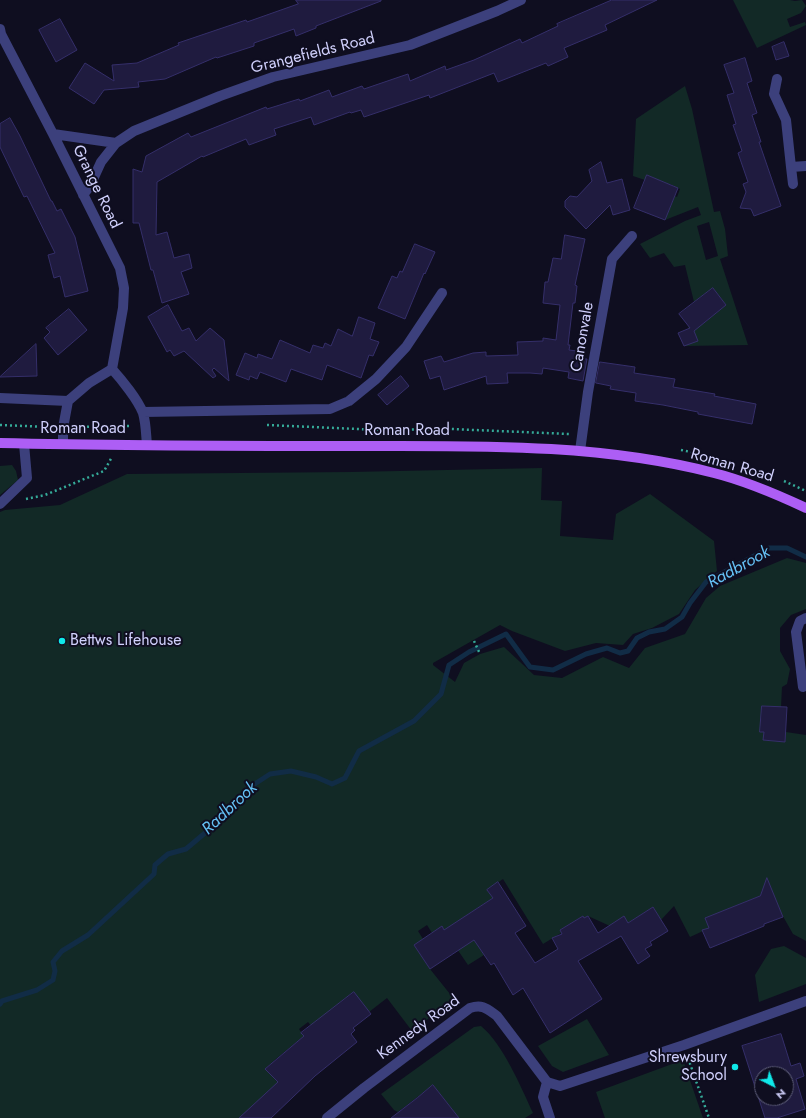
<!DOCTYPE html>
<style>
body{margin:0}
#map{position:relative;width:806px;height:1118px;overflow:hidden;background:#0f0e20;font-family:Jost,sans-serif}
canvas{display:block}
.north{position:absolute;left:754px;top:1066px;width:40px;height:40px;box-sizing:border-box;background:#0f0e20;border:1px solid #5c5c78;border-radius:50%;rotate:138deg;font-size:11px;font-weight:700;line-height:16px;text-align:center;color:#d0d0fc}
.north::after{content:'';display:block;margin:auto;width:14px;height:18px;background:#0fe9e9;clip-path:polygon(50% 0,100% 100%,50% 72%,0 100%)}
</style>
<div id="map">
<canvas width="806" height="1118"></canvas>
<div class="north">N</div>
</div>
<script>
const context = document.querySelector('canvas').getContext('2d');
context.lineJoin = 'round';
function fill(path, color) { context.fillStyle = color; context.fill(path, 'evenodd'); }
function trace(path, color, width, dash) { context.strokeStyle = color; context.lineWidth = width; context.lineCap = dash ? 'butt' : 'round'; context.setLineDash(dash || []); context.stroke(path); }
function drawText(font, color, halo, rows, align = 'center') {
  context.font = font + ' Jost,sans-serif'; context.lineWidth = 4; context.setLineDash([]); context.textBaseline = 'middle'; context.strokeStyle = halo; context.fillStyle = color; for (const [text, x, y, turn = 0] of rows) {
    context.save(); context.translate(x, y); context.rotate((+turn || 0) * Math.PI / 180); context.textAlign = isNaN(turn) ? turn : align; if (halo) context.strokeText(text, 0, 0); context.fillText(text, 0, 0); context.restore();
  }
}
const green = new Path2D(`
 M733 0H790L795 1 802 0 806 6 801 13 787 19 790 27 805 22 806 25 757 48Z
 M685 86 692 109 714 212 720 211 725 229 728 256 720 259 748 345 684 346 698 340 688 327 699 319 703 324 726 305 713 288 694 302 685 265 674 267 664 253 650 258 640 244 685 221 701 215 698 207 665 220 675 196 677 197 680 189 670 184 667 191 645 180 633 176 636 119ZM709 222 718 256 706 260 697 226Z
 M12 465 16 471 18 480 0 495V466Z
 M542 468 541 500 562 501 560 536 613 540 616 514 650 494 714 541 717 571 695 590 679 614 652 628 633 634 623 645 596 643 565 651 512 631 500 625 433 663V665L455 682 464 663 480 654 504 647 534 675 562 678 603 657 629 668 645 648 685 634 706 598 720 586 787 558 806 563V609L791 615 780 628V651L790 669 787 684 782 687 781 707 762 706 760 732H764V740L785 741 786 732 806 735V941L793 934 767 888 762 890 760 896 723 911 714 926 690 937 674 906 661 920 653 907 628 923 610 926 588 916 584 918 583 916 560 930 561 933 543 944 503 879 487 890 493 898 461 919 484 955 468 965 442 927 432 933 427 925 418 931 423 939 414 945 430 969 454 999 412 1031 387 998 369 1012 353 992 331 1010 339 1020 324 1041 308 1022 299 1029 304 1036C291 1047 277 1057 265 1069L283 1088 240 1118H0V512L5 510 60 505 127 474 351 472Z
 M784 946 806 958V984L759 1002 755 975 771 949Z
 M587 1019 609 1055 563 1072 552 1066 538 1046Z
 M481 1026C503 1044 521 1087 533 1113L525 1118H459L433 1085 398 1112 394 1110 381 1094 474 1027Z
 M683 1060 703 1118H605L596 1092Z`);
const stream = new Path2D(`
 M0 1004 2 1001 37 990 53 980 55 971 53 962 62 951 88 935 154 874 155 865 168 854 186 849 237 806 247 789 270 774 291 771 316 777 332 784 345 778 359 751 414 721 441 694 449 665 469 652 506 634 530 667 553 670 586 654 607 648 620 653 628 651 637 638 649 632 665 629 682 617 690 603 706 582 769 548H787L806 557`);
const building = new Path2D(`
 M296 0H381V1L316 26V28L296 36 294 29 254 43V46L217 58 216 57 165 79 138 82 139 87 104 90 94 104 69 88 85 63 114 81 112 65 137 63 179 45 178 43 246 20 247 22 298 4Z
 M612 0H657L605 25 607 30 564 48 568 57 548 66 546 63 498 82 494 73 430 98 429 95 364 117 361 110 351 113 350 112 314 125 311 117 274 129 276 135 249 145 246 139 203 157 202 156 157 182 156 235 167 232 174 258 189 254 192 268 181 272 189 294 162 303 153 270H151L139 223H133V169L142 172 146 156 188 133 191 137 266 107 267 109 299 99 300 101 329 90 332 97 362 86 364 89 408 74 410 81 445 66 446 70 474 60 520 39 522 43 558 26 557 24Z
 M60 19 77 50 56 62 39 30Z
 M784 42 789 56 776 60 772 47Z
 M745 58 752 81 747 83 757 113 752 115 761 142H759L781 206 754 216 751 209 740 208 746 192 743 184 748 182 738 153 742 151 733 125 736 124 727 95 734 93 724 65Z
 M10 118 20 136 51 201H52L57 211 61 209 75 237 88 291 65 297 60 276 54 278 48 255 55 253 27 196 24 197 0 147V124Z
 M601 162 607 183 622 179 630 210 613 215 610 205 586 229 565 207V201L570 196 577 197 592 181 589 170Z
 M647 175 678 188 665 220 634 208Z
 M565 235 585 239 575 285 577 286 575 303H573L568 345H570L569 350 585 352 583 359H587L583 381 568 378 569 372 543 368 542 374 530 373H507L508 383 487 384 486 376 444 390 440 376 430 379 424 361 441 356 444 362 473 353 486 352V356L518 355 517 342 543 341V338L556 340 560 305 543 303 545 282H548L553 258 561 259Z
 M415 244 435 252 425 274 424 273 405 319 378 308 392 276 397 278 400 271 402 272Z
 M713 288 726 305 694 331 698 341 684 346 678 333 690 328 679 314Z
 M168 305 182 331 189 328 196 341 210 328 224 340 229 381 214 368 212 370 216 376 213 378 184 351 174 356 170 350 167 352 148 317Z
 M69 309 87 330 58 355 44 338 50 332 46 328Z
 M359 317 375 323 370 339 379 342 373 356 369 355 361 378 327 365 322 380 291 369 286 382 260 372 257 379 250 376 249 380 236 375 245 353 257 358 258 354 272 359 280 340 310 353 313 345 323 348 325 343 331 346 338 329 352 336Z
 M36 344 37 376 0 377Z
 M600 362 635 367 634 373 675 379 673 387 715 394 714 396 756 404 752 424 698 414V412L663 405 635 401 636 393 610 389 611 386 596 383Z
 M401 376 409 386 387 405 378 395Z
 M762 706 787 707 785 742 763 740 764 732H760Z
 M767 878 783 917 764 924V926L710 948 702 930 709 928 705 918 760 896Z
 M498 882 526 926 515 933 535 963 558 949 552 938 562 934 560 930 583 916 584 918 588 916 598 933 624 916 628 923 653 907 668 931 650 942 652 945 645 949 650 956 638 964 621 936 578 961 602 999 550 1033 523 988 513 995 494 963 491 965 474 940 430 969 414 945 442 926 444 930 493 898 487 890Z
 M354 992 371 1014 353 1028 355 1030 351 1034 357 1042 315 1076 271 1118H239L278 1082 265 1069 304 1036 301 1033Z
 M781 1034 791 1066 800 1063 804 1076 796 1079 805 1109 777 1118H765L742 1046ZM762 1074H786V1098H762Z
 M433 1085 459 1118H391L417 1098Z`);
const path = new Path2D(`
 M0 425 50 427
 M267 425 380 430 451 429 569 434
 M77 427 132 426
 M681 450 706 455
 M784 481 806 491
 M26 499 45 495 104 471 112 457
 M474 641 480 654
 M688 1058 709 1118`);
const minor = new Path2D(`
 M0 29 1 34 53 134 120 268 124 288 123 308 112 369
 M777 79 774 94 786 120 791 167 806 166
 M53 134 116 143
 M791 167 793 184
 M83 195 90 186 101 162 116 143 134 131 220 96 273 77 410 45 497 11 521 0
 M112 369C122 380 138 400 143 413 146 423 146 435 147 445
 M0 398 68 401
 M143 412 330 409 349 401 376 379 406 347 442 293
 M63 444V428L68 401 89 383 112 369
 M580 451 588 392 612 259 632 236
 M0 504 27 478 24 444
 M803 687 796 632 800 621 806 618
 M547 1082 543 1097 550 1118
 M327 1118 364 1088 470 1008C483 1004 487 1009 497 1016L547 1082 560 1086 684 1045 806 1001`);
const major = new Path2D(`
 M0 443C119 446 237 446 356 446 475 446 598 443 714 473 746 481 776 494 806 508`);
const markers = [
 [62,641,4,"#0fe9e9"],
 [735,1067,4,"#0fe9e9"]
];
const streetNames = [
 ["Grangefields Road",313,54,-14],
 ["Grange Road",96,187,64],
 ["Canonvale",583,337,-80],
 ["Roman Road",83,429],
 ["Roman Road",407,431],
 ["Roman Road",732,466,16],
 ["Kennedy Road",419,1028,-36]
];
const poiNames = [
 ["Bettws Lifehouse",70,641],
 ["Shrewsbury",727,1058,"right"],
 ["School",727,1076,"right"]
];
const waterNames = [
 ["Radbrook",739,568,-29],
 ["Radbrook",230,809,-43]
];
fill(green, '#122926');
trace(stream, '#112c46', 5);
fill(building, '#1f1b3f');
trace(building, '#352f6a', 1);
trace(path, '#35aa98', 2.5, [2, 3]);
trace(minor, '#3c407c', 10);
trace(major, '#ad5ef5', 10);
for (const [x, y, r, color] of markers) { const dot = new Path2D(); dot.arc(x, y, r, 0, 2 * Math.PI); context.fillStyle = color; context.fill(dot); trace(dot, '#0f0e20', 1.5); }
drawText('16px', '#d0d0fc', '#0f0e20', streetNames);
drawText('16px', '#d0d0fc', '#0f0e20', poiNames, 'left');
drawText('italic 17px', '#65c1f5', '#0f0e20', waterNames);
</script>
